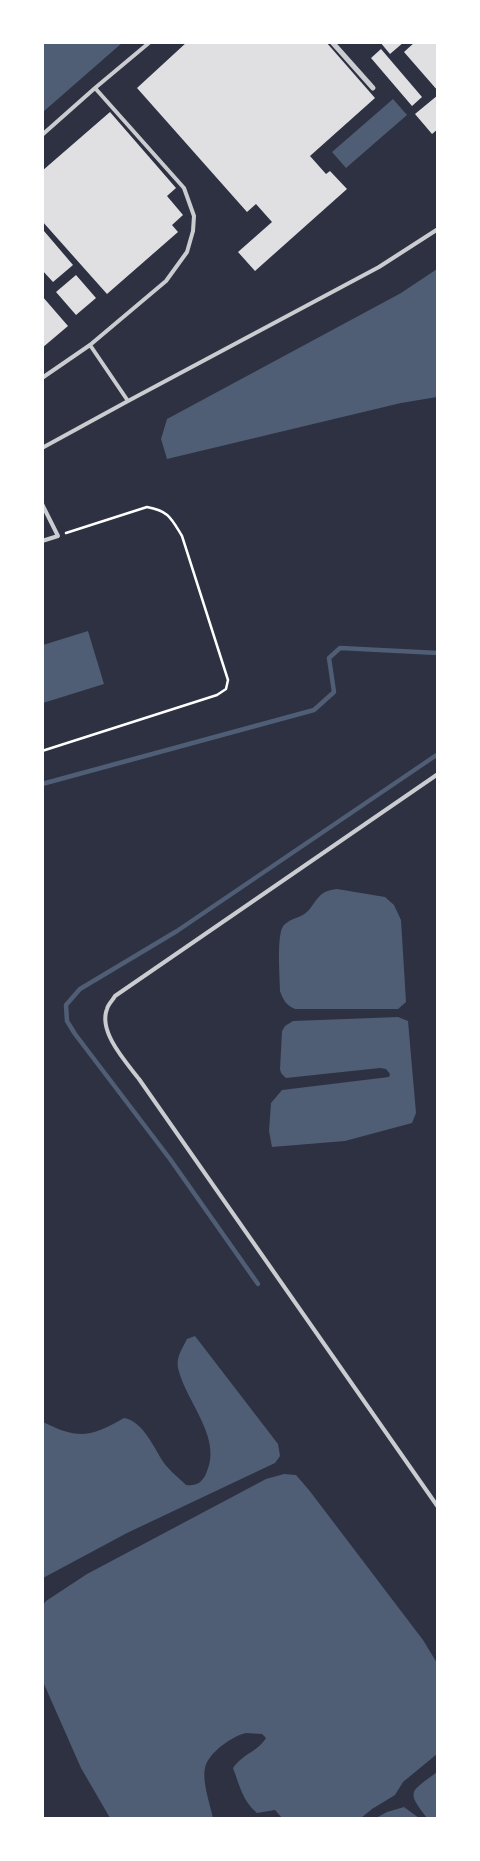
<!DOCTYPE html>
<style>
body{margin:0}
#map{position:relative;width:480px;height:1861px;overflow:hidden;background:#2d3142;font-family:"Archivo Narrow",sans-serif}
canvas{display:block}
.frame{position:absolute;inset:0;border:44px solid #fff;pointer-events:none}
</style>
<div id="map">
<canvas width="480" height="1861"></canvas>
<div class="frame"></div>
</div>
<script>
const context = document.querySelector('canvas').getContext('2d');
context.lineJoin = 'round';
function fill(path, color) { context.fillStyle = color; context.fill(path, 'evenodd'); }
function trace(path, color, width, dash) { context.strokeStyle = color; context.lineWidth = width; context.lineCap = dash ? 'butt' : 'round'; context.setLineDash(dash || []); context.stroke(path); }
const water = new Path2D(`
 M43 42H122V43L43 112Z
 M393 99 407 115 346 168 332 152Z
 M437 269V397L401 403 167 459 161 439 167 419 401 293Z
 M88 631 104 684 43 703V645Z
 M337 889 385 897 394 905 401 920 406 1002 398 1009H295C286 1005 283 1000 280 991 280 978 276 933 284 925 291 918 301 918 308 911 319 898 319 891 337 889Z
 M398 1017 408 1021 416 1113 412 1123 345 1141 272 1147 269 1131 271 1103 282 1090 389 1077 390 1074 386 1069 380 1068 286 1078 281 1073 280 1069 282 1031 285 1026 293 1021Z
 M195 1336 278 1444 280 1456 275 1463 127 1533 43 1578V1422C79 1440 90 1437 124 1418 143 1421 154 1448 164 1463 170 1471 179 1478 186 1485 195 1486 200 1484 205 1476 225 1439 186 1403 178 1368 176 1357 182 1349 187 1339Z
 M284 1474 296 1475 309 1490 423 1640 437 1663V1754L403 1782 395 1795 372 1809 361 1818H282L275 1810 257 1813C243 1802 239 1784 233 1768 244 1753 257 1752 266 1738L262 1734C257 1734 251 1733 246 1733 232 1736 208 1753 205 1768 202 1782 210 1804 213 1818H110L81 1768 44 1684 43 1605 46 1601 87 1574 266 1479Z
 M437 1772V1818H427C405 1790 411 1792 437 1772Z
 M404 1807 419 1818H376L387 1812Z`);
const stream = new Path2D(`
 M42 784 314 710 334 692 329 658 340 648 438 653
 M258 1284 170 1159 75 1034 67 1021 66 1005 80 989 177 931 438 754`);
const building = new Path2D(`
 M187 42H326L375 98 310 156 326 174 330 171 347 189 255 271 238 252 272 222 256 204 247 212 137 88Z
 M380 42H404L390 54Z
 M415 42H438V91L404 52Z
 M381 49 422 97 412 106 371 58Z
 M438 95V129L432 134 415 114Z
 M110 112 176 188 167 196 183 215 172 225 178 232 107 294 42 221V171Z
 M44 231 73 265 53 282 42 270Z
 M76 275 96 298 76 315 56 292Z
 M42 296 68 326 42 348Z`);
const path = new Path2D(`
 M42 751 217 695 226 689 228 680 182 536C171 518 169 511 147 507L66 533`);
const service = new Path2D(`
 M42 135 95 88 150 42
 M90 345 128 401
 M42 378 90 345 166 281 187 252 193 231 194 216 184 188 95 88
 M42 448 128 401 379 267 438 229
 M42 504 58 536 42 541
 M438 774 115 996C113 1000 108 1004 107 1009 98 1032 126 1062 139 1079L438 1507`);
const minor = new Path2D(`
 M332 42 373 88`);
fill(water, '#4f5d75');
trace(stream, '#4f5d75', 4.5);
fill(building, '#e0e0e3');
trace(path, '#fff', 2.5);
trace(service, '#caccd0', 4);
trace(minor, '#caccd0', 5);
</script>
